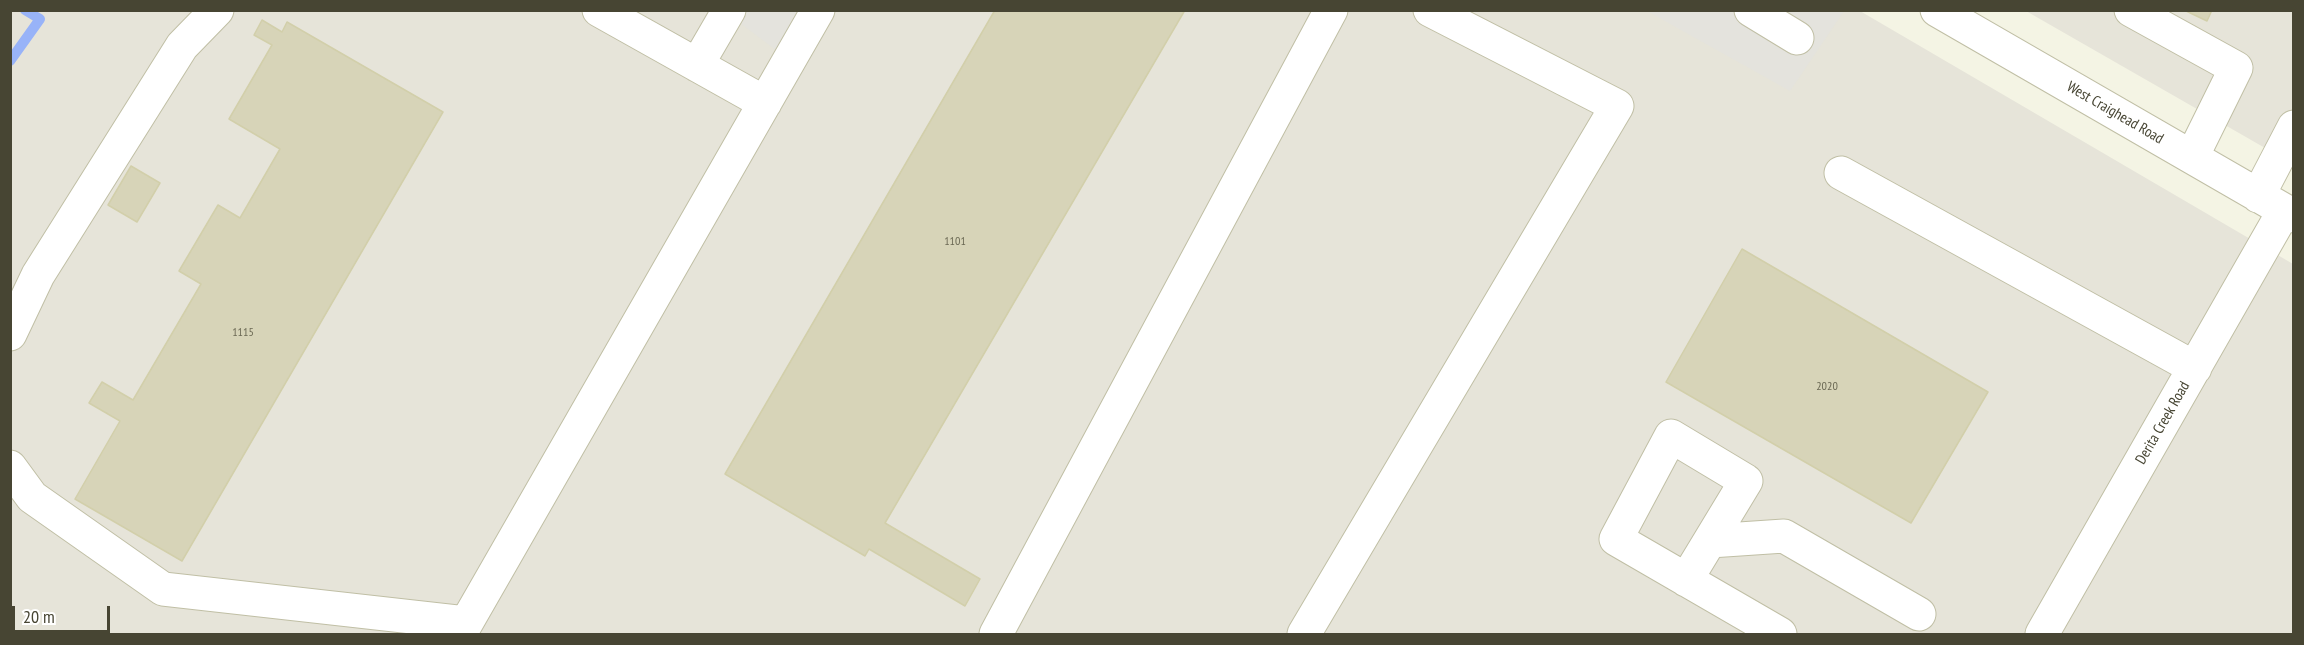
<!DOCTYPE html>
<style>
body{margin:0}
#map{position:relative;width:2304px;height:645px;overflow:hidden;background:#f4f4e4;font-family:"PT Sans Narrow",sans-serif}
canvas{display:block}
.frame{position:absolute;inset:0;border:12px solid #474533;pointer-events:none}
.scale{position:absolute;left:12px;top:606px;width:98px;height:27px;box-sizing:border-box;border:3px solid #474533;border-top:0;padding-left:8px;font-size:18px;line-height:21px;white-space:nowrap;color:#474533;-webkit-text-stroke:4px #fff;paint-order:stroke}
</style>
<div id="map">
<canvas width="2304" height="645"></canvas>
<div class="frame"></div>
<div class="scale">20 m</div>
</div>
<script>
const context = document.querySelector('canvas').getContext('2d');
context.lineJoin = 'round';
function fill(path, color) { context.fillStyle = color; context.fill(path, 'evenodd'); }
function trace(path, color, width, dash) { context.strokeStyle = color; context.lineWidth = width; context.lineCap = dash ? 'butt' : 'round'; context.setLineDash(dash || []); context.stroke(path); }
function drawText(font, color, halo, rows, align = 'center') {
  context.font = font + ' "PT Sans Narrow",sans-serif'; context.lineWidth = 4.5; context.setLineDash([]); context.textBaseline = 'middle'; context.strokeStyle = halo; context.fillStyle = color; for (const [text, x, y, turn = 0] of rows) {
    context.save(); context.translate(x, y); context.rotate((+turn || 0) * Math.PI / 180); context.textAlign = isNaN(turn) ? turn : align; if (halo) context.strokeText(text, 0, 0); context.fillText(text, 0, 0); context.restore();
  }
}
const industrial = new Path2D(`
 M10 11H1860L2293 264V634H11Z
 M2026 11H2293V164Z`);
const parking = new Path2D(`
 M724 11H799L776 50Z
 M1647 11H1844L1790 91Z`);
const stream = new Path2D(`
 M10 61 40 19 25 10`);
const building = new Path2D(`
 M995 10H1185L885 523 980 579 965 606 869 549 865 556 725 474Z
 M2184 10H2212L2207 21Z
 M262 20 282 32 287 22 443 112 182 561 75 499 120 421 89 403 102 382 133 400 201 284 179 271 218 205 240 218 280 149 229 119 272 45 254 35Z
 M131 166 160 183 137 222 108 205Z
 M1742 249 1988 392 1911 523 1666 382Z`);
const minor = new Path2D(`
 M599 10 765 103
 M1751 10 1797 38
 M1937 10 2294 216
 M2131 10 2236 68 2192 157
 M697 65 729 10
 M1841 173 2195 368
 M2258 196 2294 127
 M10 334 38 275 182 46 217 10
 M10 467 32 497 163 589 466 623
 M1710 541 1784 536 1919 614
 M1686 580 1746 481 1671 436 1616 539 1780 634
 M460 634 818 10
 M996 634 1331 10
 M1304 634 1617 106 1430 10
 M2042 634 2284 211`);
const numberNames = [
 ["1101",955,242],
 ["1115",243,333],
 ["2020",1827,387]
];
const streetNames = [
 ["West Craighead Road",2115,113,30],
 ["Derita Creek Road",2163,423,-60]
];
fill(industrial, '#e6e4d9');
fill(parking, '#e4e3dd');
trace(stream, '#98b3f8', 10);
fill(building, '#d7d4b8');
trace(building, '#d2cfaa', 1.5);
trace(minor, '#c0bfa5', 35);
trace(minor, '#fff', 33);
drawText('12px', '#6b6954', null, numberNames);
drawText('15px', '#474533', '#fff', streetNames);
</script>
